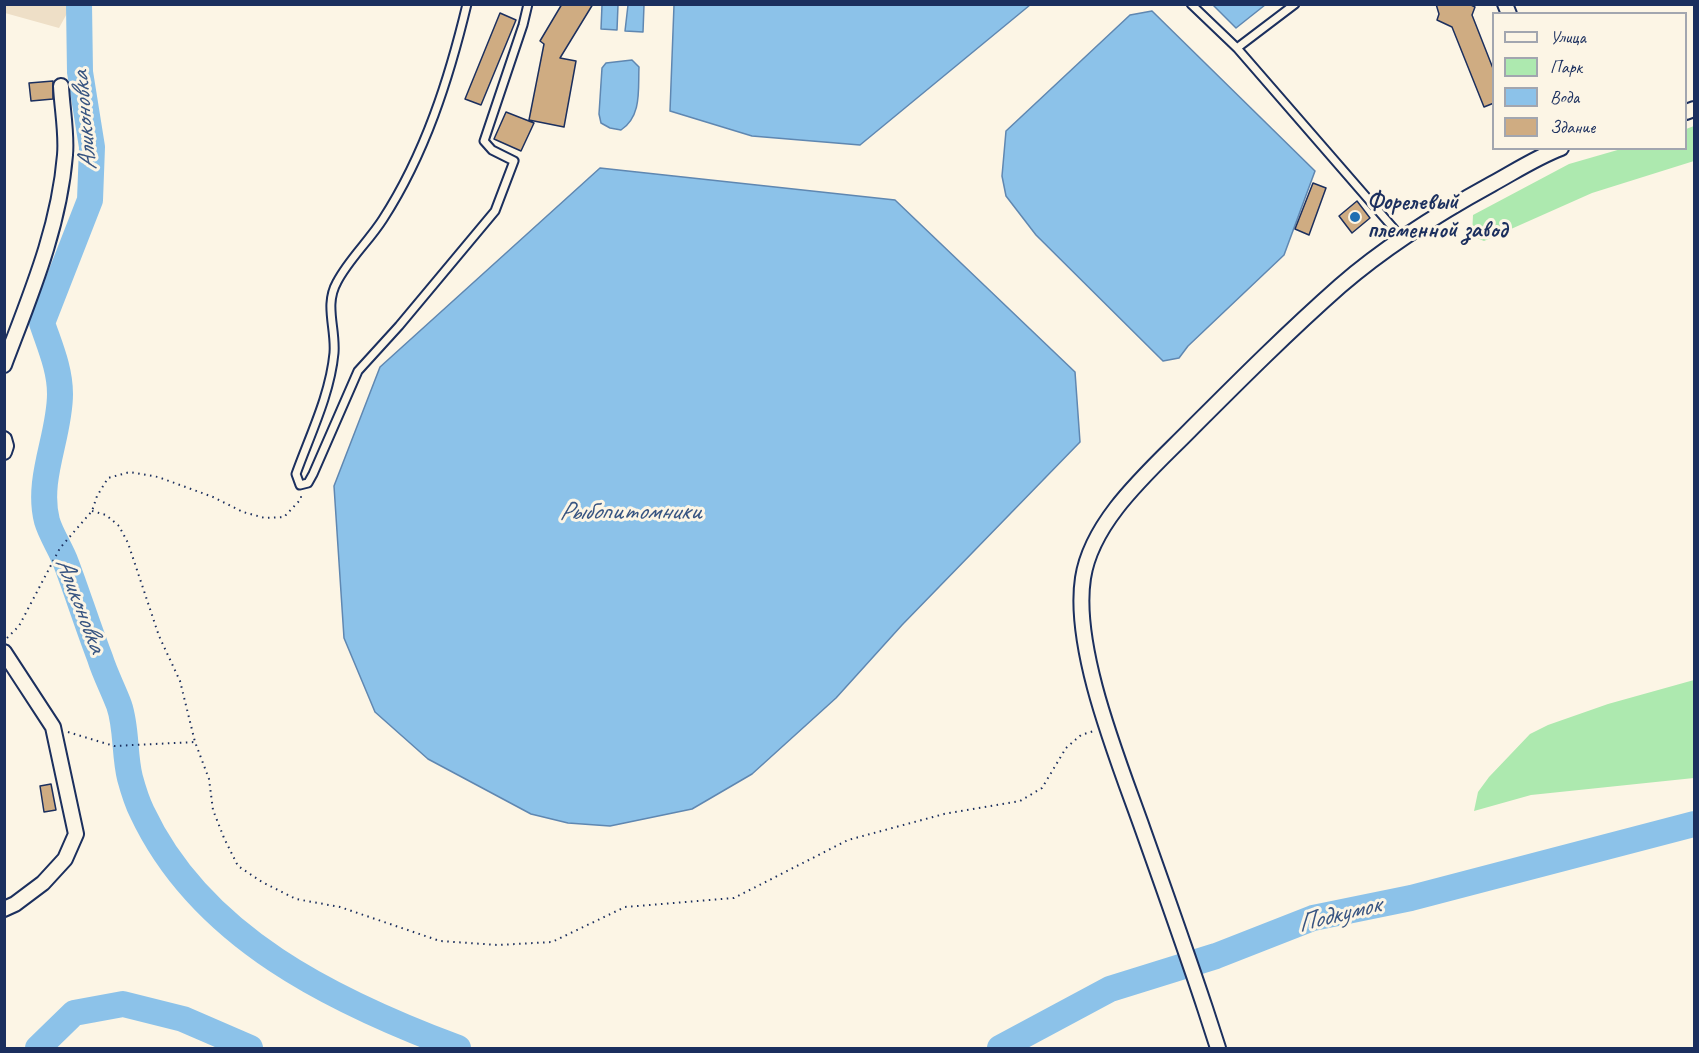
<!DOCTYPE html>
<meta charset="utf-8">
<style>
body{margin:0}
#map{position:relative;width:1699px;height:1053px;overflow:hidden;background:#fcf5e5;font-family:Caveat,sans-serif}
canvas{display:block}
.frame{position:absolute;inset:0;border:6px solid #1b2f5e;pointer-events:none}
.legend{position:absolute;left:1492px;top:12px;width:195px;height:138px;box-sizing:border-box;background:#fcf5e5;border:2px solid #a2a6af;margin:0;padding:8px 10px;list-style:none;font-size:18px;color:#1b2f5e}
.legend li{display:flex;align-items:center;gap:12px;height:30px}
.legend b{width:30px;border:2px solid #a2a6af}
</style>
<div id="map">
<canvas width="1699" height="1053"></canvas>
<div class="frame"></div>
<ul class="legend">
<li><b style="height:8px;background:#fcf5e5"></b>Улица</li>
<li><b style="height:16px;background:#ade9af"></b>Парк</li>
<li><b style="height:16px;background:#8cc2e9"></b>Вода</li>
<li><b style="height:16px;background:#cfac82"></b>Здание</li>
</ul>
</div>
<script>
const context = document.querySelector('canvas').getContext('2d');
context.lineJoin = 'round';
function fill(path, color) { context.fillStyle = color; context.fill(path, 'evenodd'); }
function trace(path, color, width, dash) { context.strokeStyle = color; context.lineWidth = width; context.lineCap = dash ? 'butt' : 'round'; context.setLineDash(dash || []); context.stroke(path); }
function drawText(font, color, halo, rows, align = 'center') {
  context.font = font + ' Caveat,sans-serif'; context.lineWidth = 6; context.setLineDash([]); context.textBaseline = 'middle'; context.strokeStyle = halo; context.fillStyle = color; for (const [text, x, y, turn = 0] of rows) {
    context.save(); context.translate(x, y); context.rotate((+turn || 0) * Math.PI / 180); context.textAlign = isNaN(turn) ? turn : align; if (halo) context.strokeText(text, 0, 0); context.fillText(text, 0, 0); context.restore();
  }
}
const built = new Path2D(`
 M4 5H68L70 8 59 28 5 13Z`);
const green = new Path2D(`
 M1694 126V161L1592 193 1484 241 1472 236 1473 215 1569 164 1621 149 1686 148V129Z
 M1694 680V778L1531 795 1474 811 1478 792 1489 777 1530 734 1548 725 1608 704Z`);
const water = new Path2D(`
 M602 5H618L617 30 601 29Z
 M628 5H644L643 32 625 31Z
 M674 5V4L1030 5 860 145 752 136 670 111Z
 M1213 5H1265L1236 28Z
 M1152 11 1315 171 1284 255 1188 346 1179 358 1163 361 1036 235 1006 196 1002 176 1006 131 1130 15Z
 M632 60 639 67C638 90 642 116 621 130L610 128 601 123 599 114 602 68 606 63Z
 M600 168 895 200 1075 372 1080 442 902 625 836 698 752 774 692 809 610 826 568 823 531 814 428 759 375 712 344 638 334 486 380 367Z`);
const river = new Path2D(`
 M79 4 80 72 92 147 90 200 42 323C50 347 60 369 60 394 60 436 36 479 47 521 51 535 61 549 66 563 78 595 88 627 100 658 105 674 113 689 119 705 127 728 124 754 130 778 133 789 137 802 142 812 201 938 335 1002 458 1048
 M38 1048 74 1013 123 1004 183 1019 250 1048
 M1000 1048 1110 989 1216 956 1313 918 1411 898 1694 824`);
const building = new Path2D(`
 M562 4H593L560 58 576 61 564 127 529 120 544 44 540 41Z
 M1436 4H1469L1475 7 1472 15 1494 71V103L1484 107 1452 27 1437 20 1439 14Z
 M500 13 516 20 481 105 465 99Z
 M53 81V99L31 101 29 83Z
 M506 112 534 123 521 151 494 139Z
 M1313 183 1326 188 1309 235 1295 229Z
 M1357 201 1370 218 1352 233 1339 216Z
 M51 784 56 810 44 812 40 786Z`);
const path = new Path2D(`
 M92 511 106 515 119 526 128 543 159 636 180 681 195 742 209 779 213 810 224 838 238 866 262 882 296 899 340 907 440 941 498 945 552 942 625 907 734 898 848 840 944 814 1020 801 1042 788 1066 748 1081 735 1094 731
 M7 638 19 626 60 548 92 511 97 496 108 478 130 472 158 477 213 497 243 512 265 518 284 517 301 499V495
 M68 732 114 746 195 742`);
const service = new Path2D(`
 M467 4C449 79 425 154 383 219 369 241 349 259 337 282 324 305 336 328 334 353 330 395 310 435 296 474L300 485 308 483 313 474 358 371 399 326 495 211 514 161 492 150 484 141 523 25 528 4
 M1191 4 1237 48
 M1295 4 1237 48 1402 238`);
const minor = new Path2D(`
 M1505 4 1509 14
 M1686 112 1694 109
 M4 365C30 296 59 229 65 155 67 133 62 108 61 86
 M4 439 6 446 4 452
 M4 652 53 727 76 834 65 859 43 883 15 904 4 909
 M1218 1048 1205 1008C1185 948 1164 889 1143 830 1119 762 1072 649 1083 578 1092 519 1152 469 1192 428 1240 380 1289 331 1340 286 1386 246 1439 213 1492 184 1514 172 1537 157 1561 148`);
const markers = [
 [1355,217,6,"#1f6fb2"]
];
const poiNames = [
 ["Форелевый",1367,203],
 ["племенной завод",1367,231]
];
const waterNames = [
 ["Аликоновка",85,121,-95],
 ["Рыбопитомники",630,512],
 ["Аликоновка",80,605,69],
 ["Подкумок",1339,915,-14]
];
fill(built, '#eedfc7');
fill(green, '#ade9af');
fill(water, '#8cc2e9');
trace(water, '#5f87b1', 1.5);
trace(river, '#8cc2e9', 26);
fill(building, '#cfac82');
trace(building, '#1b2f5e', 1.5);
trace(service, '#1b2f5e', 11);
trace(minor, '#1b2f5e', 18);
trace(path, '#1b2f5e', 2, [1.5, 4.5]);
trace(service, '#fcf5e5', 7);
trace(minor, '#fcf5e5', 14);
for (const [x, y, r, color] of markers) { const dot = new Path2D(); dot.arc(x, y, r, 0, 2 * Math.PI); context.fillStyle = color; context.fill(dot); trace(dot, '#fcf5e5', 2); }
drawText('bold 24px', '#1b2f5e', '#fcf5e5', poiNames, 'left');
drawText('italic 26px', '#375481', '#fcf5e5', waterNames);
</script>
